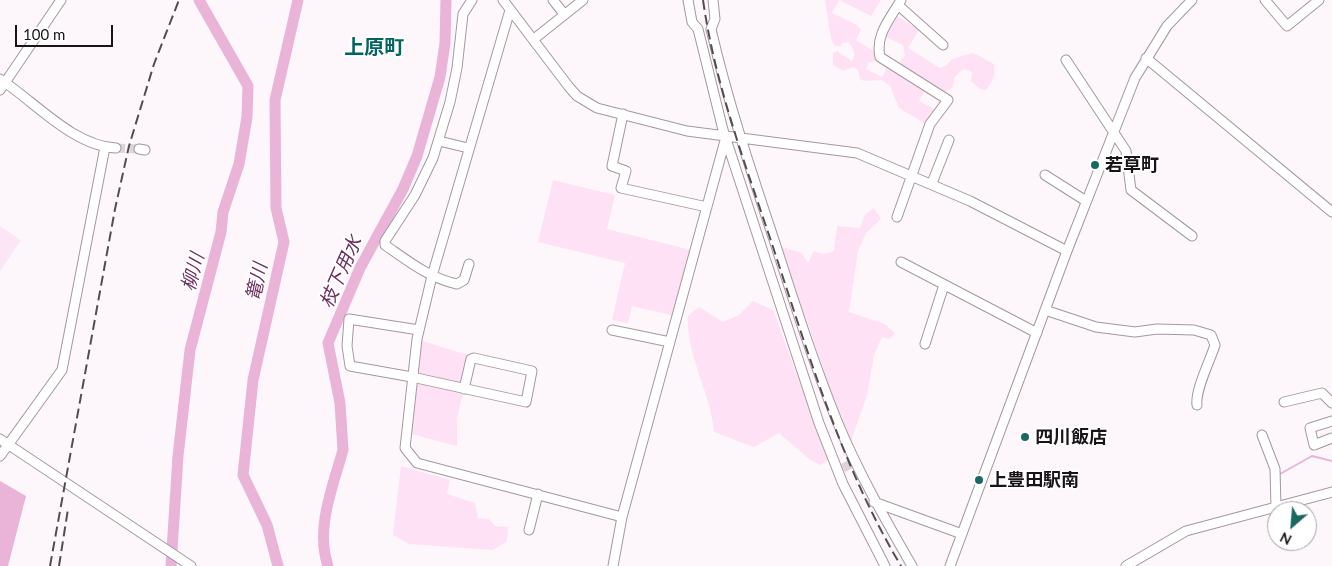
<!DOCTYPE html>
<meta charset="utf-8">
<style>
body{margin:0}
#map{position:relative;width:1332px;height:566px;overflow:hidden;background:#fdf7fb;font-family:Lato,sans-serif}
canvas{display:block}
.north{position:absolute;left:1267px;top:501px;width:50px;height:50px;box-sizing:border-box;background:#fff;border:1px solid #a3a1a2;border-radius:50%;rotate:207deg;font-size:14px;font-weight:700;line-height:20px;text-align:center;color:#191417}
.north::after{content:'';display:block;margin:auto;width:18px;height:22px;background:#1c6863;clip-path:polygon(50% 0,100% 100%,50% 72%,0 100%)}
.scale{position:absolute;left:15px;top:25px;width:98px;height:22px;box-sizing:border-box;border:2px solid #191417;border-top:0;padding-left:6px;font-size:15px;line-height:18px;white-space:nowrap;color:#191417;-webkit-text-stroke:4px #fff;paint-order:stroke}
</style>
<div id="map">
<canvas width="1332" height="566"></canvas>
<div class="north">N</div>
<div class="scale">100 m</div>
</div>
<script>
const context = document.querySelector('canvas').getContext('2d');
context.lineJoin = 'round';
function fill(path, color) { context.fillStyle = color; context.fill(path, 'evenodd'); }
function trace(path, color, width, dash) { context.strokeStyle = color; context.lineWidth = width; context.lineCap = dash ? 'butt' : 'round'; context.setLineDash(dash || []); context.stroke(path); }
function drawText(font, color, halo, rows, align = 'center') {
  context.font = font + ' Lato,"Noto Sans JP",sans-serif'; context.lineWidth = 4; context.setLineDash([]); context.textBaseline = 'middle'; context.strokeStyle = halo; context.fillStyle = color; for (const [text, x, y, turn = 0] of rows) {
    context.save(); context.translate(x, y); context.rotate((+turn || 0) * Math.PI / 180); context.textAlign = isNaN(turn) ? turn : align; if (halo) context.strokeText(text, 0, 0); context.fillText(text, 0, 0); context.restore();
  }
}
const built = new Path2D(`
 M0 226 21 240 0 271Z`);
const green = new Path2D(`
 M825 0H839L832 13 857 25 861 30 856 40 872 50 877 57 875 61 868 63 866 69 882 77 888 65 926 89 919 101 934 109V113L926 124 899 108 890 86 882 80 864 81 860 79 858 70 853 67 843 71 833 65V53L837 51 852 61C856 53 854 49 848 42L842 43 841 46H835L831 39Z
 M839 0H881L871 16Z
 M897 16 919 30 908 48 940 68 947 65 952 59 973 53 994 64C996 74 993 82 986 90L980 89 971 81 972 72 963 69 955 77 953 87 945 92 902 68 900 61 905 56 903 45 883 36Z
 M553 180 615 195 607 229 691 250 675 316 632 306 628 323 612 320 625 263 538 242Z
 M874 208 881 219 866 233 858 251 849 312 885 324 895 333 890 339 882 337 874 355 867 395 851 441 839 416 812 335 779 246 802 253 808 263 814 251 823 254 834 251 837 226 860 228 865 215Z
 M753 301 773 310 828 460 820 465 809 459 779 433 754 447 714 432C711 393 686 356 688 316L699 307 723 322 739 315Z
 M420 340 467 355 469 366 457 419V446L411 434Z
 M401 466 450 480 447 494 475 503 478 518 489 519 495 526 508 527 507 541 493 550 409 544 393 535Z`);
const water = new Path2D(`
 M0 481 26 496 8 566H0Z`);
const stream = new Path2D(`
 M1280 474 1312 456 1332 461`);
const river = new Path2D(`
 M171 566 178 456 190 350 221 232 223 212 239 164 247 117 248 86 199 0
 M278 566 267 525 243 475 253 380 284 242 276 208 275 100 298 0
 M328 566C315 529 333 486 343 450L340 403 328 343 360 268 403 189 417 156 440 77 445 43 446 0`);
const minorTunnel = new Path2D(`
 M116 148 139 149
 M843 468 851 464`);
const minor = new Path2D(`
 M503 0 569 87 577 96 597 108 687 131 857 153 970 201 1067 251
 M553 0 564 14
 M688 0 692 22 698 29 723 130 819 423 843 484 885 566
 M713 0 715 19 711 29C728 103 752 174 776 246 795 305 814 364 837 421 858 472 885 519 912 566
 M1265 0 1287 26 1319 0
 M898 5 943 45
 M510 10 432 276 417 339 405 448 417 463 622 517
 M534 39 583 0
 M1146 58 1332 212
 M1066 60 1126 151 1131 190 1192 236
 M0 79C34 101 73 146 116 148
 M0 90 61 0
 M623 114 612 166 626 171 621 188 707 207
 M439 141 468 148
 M139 149 145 150
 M1045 175 1086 201
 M932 183 949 140
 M897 217 930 124 948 100 880 57C875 35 890 19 901 0
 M901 262 1037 333
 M469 264 464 280 457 284C429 278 408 261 385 245V241L415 195 433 158 450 102 457 68 463 14 472 0
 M1045 310 1096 327 1135 332 1157 329 1194 330 1211 335 1215 345C1210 361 1195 390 1197 405
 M419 330 349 319 347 346 350 366 412 377 526 402 532 371 474 358 471 359 464 389
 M612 330 670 342
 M925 344 944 285
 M1284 402 1322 393 1332 403
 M1332 421 1310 428 1314 445 1332 438
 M1262 435 1275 469 1276 507
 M0 439 191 566
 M0 456 62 370 105 147
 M874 502 962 534
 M529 530 538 494
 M613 566 622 517 726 137
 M950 566 1067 251 1135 78 1167 26 1192 0
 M1126 566 1186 531 1332 492`);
const rail = new Path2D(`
 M703 0C715 85 746 166 773 247 809 356 842 467 901 566
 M50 566 115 209 129 146 154 64 179 0
 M59 566 68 509`);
const markers = [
 [1095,165,5,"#1c6863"],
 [1025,437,5,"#1c6863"],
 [979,480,5,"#1c6863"]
];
const poiNames = [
 ["若草町",1105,165],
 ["四川飯店",1035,437],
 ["上豊田駅南",989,480]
];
const waterNames = [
 ["柳川",193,272,-75],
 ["枝下用水",341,272,-66],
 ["篭川",257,282,-78]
];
const quarterNames = [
 ["上原町",374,48]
];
fill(built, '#fce5f4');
fill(green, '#fee1f4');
fill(water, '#eab3d8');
trace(stream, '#eab3d8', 2);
trace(river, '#eab3d8', 11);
trace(minorTunnel, '#dbd5d9', 9, [9, 4.5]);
trace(minor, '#a597a0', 11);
trace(minor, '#fff', 9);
trace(rail, '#534d51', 2, [10, 5]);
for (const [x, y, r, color] of markers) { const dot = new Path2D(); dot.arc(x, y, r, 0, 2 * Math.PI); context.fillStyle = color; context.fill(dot); trace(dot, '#fff', 2); }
drawText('bold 18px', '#191417', '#fff', poiNames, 'left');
drawText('italic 19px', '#6f2f5e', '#fff', waterNames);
drawText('bold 20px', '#006560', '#fff', quarterNames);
</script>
